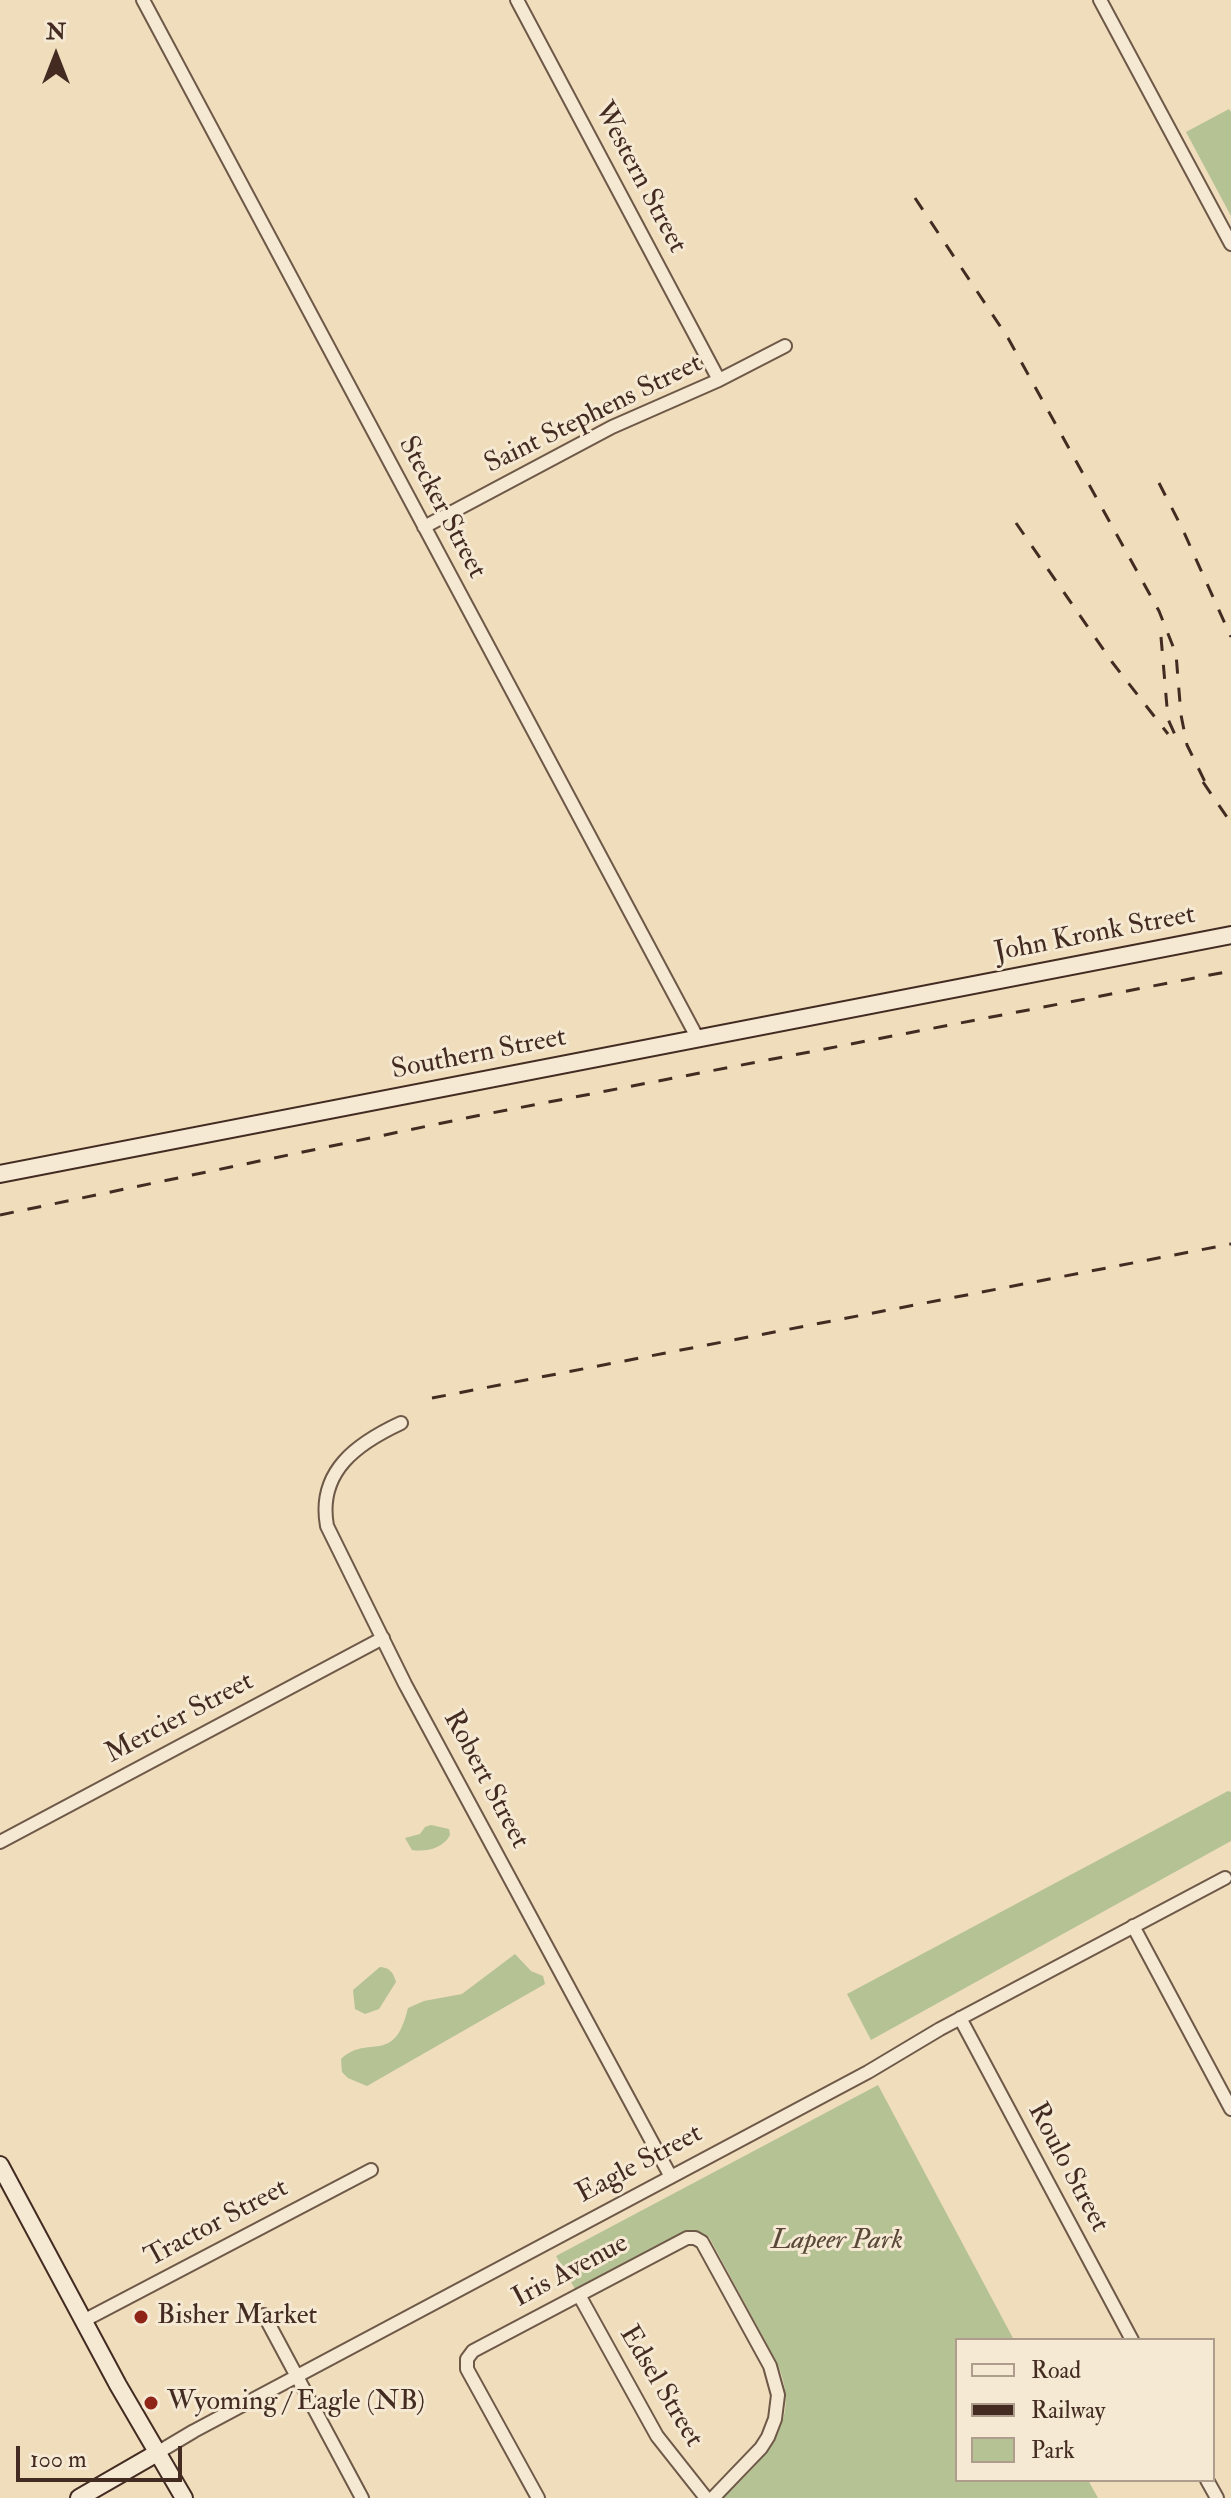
<!DOCTYPE html>
<style>
body{margin:0}
#map{position:relative;width:1231px;height:2498px;overflow:hidden;background:#efddbc;font-family:"IM FELL Double Pica",serif}
canvas{display:block}
.legend{position:absolute;left:955px;top:2338px;width:260px;height:144px;box-sizing:border-box;background:#f5e9d3;border:2px solid #ae9d8c;margin:0;padding:10px 14px;list-style:none;font-size:24px;color:#432b22}
.legend li{display:flex;align-items:center;gap:16px;height:40px}
.legend b{width:40px;border:2px solid #ae9d8c}
.north{position:absolute;left:16px;top:16px;width:80px;height:80px;-webkit-text-stroke:6px #f5e9d3;paint-order:stroke;rotate:0deg;font-size:22px;font-weight:700;line-height:32px;text-align:center;color:#432b22}
.north::after{content:'';display:block;margin:auto;width:28px;height:36px;background:#432b22;clip-path:polygon(50% 0,100% 100%,50% 72%,0 100%)}
.scale{position:absolute;left:16px;top:2446px;width:166px;height:36px;box-sizing:border-box;border:4px solid #432b22;border-top:0;padding-left:10px;font-size:24px;line-height:28px;white-space:nowrap;color:#432b22;-webkit-text-stroke:6px #f5e9d3;paint-order:stroke}
</style>
<div id="map">
<canvas width="1231" height="2498"></canvas>
<ul class="legend">
<li><b style="height:10px;background:#f5e9d3"></b>Road</li>
<li><b style="height:10px;background:#432b22"></b>Railway</li>
<li><b style="height:22px;background:#b4c294"></b>Park</li>
</ul>
<div class="north">N</div>
<div class="scale">100 m</div>
</div>
<script>
const context = document.querySelector('canvas').getContext('2d');
context.lineJoin = 'round';
function fill(path, color) { context.fillStyle = color; context.fill(path, 'evenodd'); }
function trace(path, color, width, dash) { context.strokeStyle = color; context.lineWidth = width; context.lineCap = dash ? 'butt' : 'round'; context.setLineDash(dash || []); context.stroke(path); }
function drawText(font, color, halo, rows, align = 'center') {
  context.font = font + ' "IM FELL Double Pica",serif'; context.lineWidth = 6; context.setLineDash([]); context.textBaseline = 'middle'; context.strokeStyle = halo; context.fillStyle = color; for (const [text, x, y, turn = 0] of rows) {
    context.save(); context.translate(x, y); context.rotate((+turn || 0) * Math.PI / 180); context.textAlign = isNaN(turn) ? turn : align; if (halo) context.strokeText(text, 0, 0); context.fillText(text, 0, 0); context.restore();
  }
}
const green = new Path2D(`
 M1229 109 1231 112V216L1186 132Z
 M1228 1791 1231 1792V1841L871 2040 847 1994Z
 M431 1825 449 1829 450 1835C443 1849 425 1852 412 1850L405 1838 420 1834 425 1827Z
 M515 1954 531 1971 543 1976 545 1984 367 2086 348 2078 342 2072 341 2059C369 2033 394 2067 408 2008L424 2001 462 1994Z
 M380 1967C390 1968 393 1972 396 1982L379 2009 365 2014 355 2009 353 1990Z
 M878 2085 1014 2340H957V2480H1088L1098 2498H724C763 2458 804 2424 777 2363L709 2237 700 2232 687 2230 575 2289 556 2256Z`);
const street = new Path2D(`
 M143 0 698 1039
 M517 0 719 380
 M1100 0 1231 244
 M424 527 612 427 719 380 785 346
 M401 1423C358 1443 317 1471 327 1526L405 1684 671 2177
 M0 1842 383 1638
 M1133 1926 1231 2109
 M960 2018 1132 2340
 M579 2295 657 2436 706 2498
 M264 2315 362 2498
 M85 2320 371 2170
 M157 2453 194 2431 868 2072 940 2029 1225 1878
 M1207 2480 1217 2498
 M538 2498 467 2369V2359L473 2351 687 2238H695L702 2242 770 2366 778 2395 775 2419 768 2437 761 2448 713 2498`);
const secondary = new Path2D(`
 M0 1174 1231 935
 M0 2165 118 2385 184 2498
 M79 2498 157 2453`);
const rail = new Path2D(`
 M915 198 1008 338 1159 611 1176 654 1181 715 1187 745 1209 790
 M1159 483 1182 528 1231 637
 M1016 523 1112 662 1168 734
 M1161 637 1168 719 1180 746
 M1203 782 1231 823
 M0 1215 476 1116 1231 971
 M432 1398 1231 1244`);
const markers = [
 [141,2317,8,"#8f2418"],
 [151,2403,8,"#8f2418"]
];
const streetNames = [
 ["Western Street",639,178,62],
 ["Saint Stephens Street",594,415,-26],
 ["Stecker Street",441,508,62],
 ["John Kronk Street",1095,935,-11],
 ["Southern Street",479,1055,-11],
 ["Mercier Street",180,1719,-28],
 ["Robert Street",485,1780,62],
 ["Eagle Street",640,2165,-28],
 ["Roulo Street",1067,2168,62],
 ["Tractor Street",217,2224,-28],
 ["Iris Avenue",571,2272,-28],
 ["Edsel Street",660,2387,59]
];
const parkNames = [
 ["Lapeer Park",837,2242]
];
const poiNames = [
 ["Bisher Market",157,2317],
 ["Wyoming / Eagle (NB)",167,2403]
];
fill(green, '#b4c294');
trace(street, '#6e5848', 16);
trace(secondary, '#432b22', 20);
trace(street, '#f5e9d3', 12);
trace(secondary, '#f5e9d3', 16);
trace(rail, '#432b22', 3, [14, 14]);
for (const [x, y, r, color] of markers) { const dot = new Path2D(); dot.arc(x, y, r, 0, 2 * Math.PI); context.fillStyle = color; context.fill(dot); trace(dot, '#f5e9d3', 3); }
drawText('28px', '#432b22', '#f5e9d3', streetNames);
drawText('italic 28px', '#5a4939', '#f5e9d3', parkNames);
drawText('28px', '#432b22', '#f5e9d3', poiNames, 'left');
</script>
